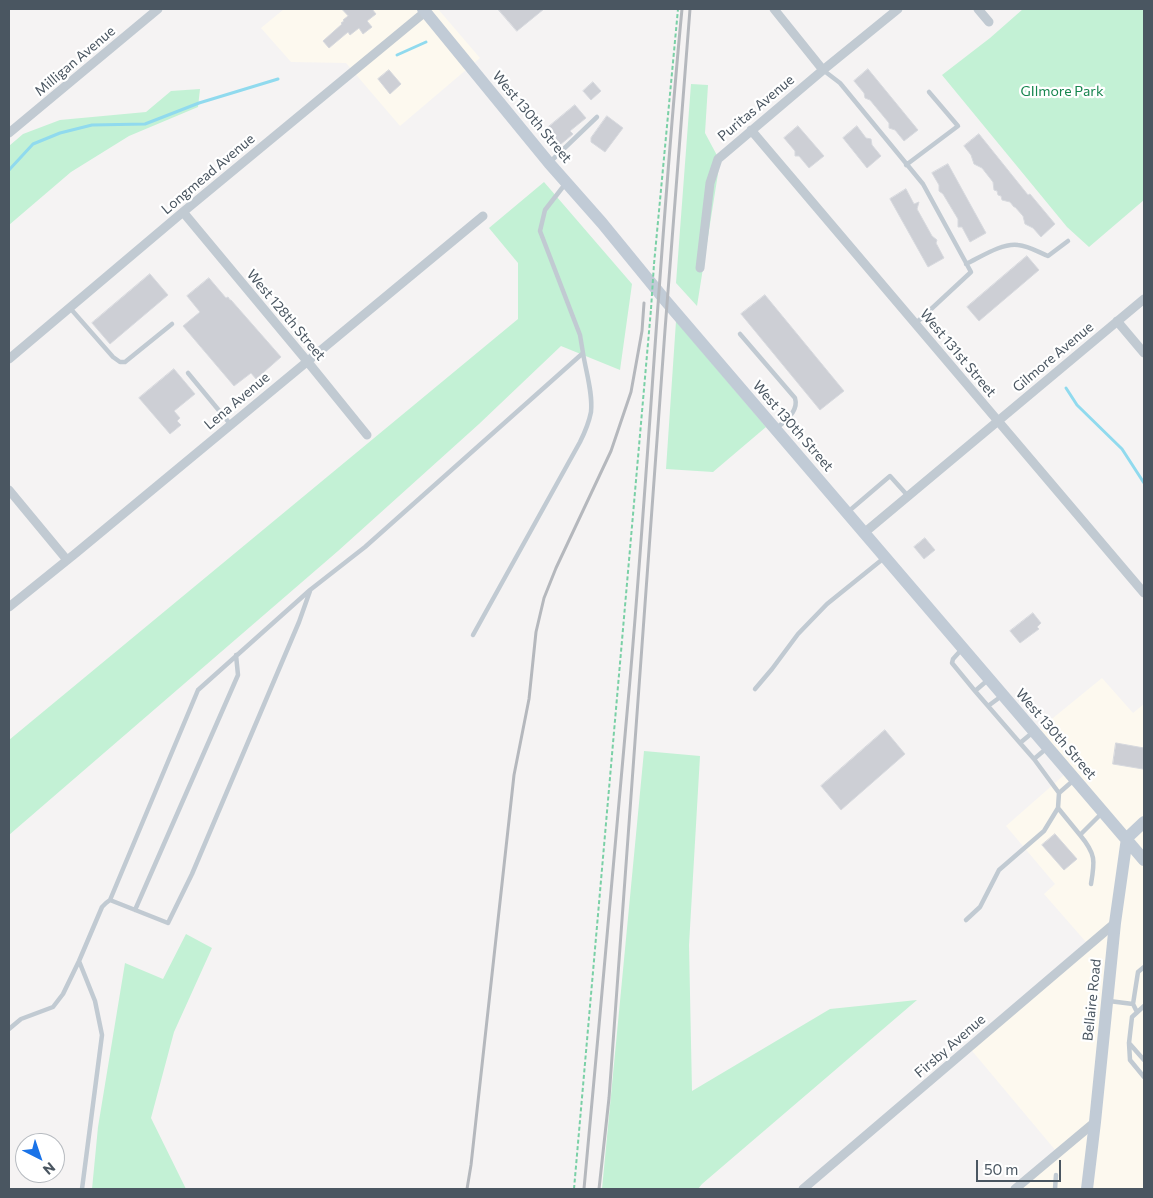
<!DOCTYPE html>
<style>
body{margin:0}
#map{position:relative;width:1153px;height:1198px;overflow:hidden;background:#f5f3f3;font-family:Commissioner,sans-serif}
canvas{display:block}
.frame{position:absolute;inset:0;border:10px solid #4a5661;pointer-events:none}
.north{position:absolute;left:15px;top:1133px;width:50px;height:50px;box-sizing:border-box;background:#fff;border:1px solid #b7bbc0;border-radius:50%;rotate:139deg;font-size:14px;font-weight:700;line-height:20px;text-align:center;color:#4a5661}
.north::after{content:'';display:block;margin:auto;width:18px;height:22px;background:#1a73e8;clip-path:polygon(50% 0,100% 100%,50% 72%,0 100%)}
.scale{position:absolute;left:976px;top:1160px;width:85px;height:22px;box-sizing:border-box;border:2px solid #4a5661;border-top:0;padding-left:6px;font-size:15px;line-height:18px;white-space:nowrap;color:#4a5661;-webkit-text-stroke:4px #fff;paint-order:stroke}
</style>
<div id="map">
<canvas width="1153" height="1198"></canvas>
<div class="frame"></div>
<div class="north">N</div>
<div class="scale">50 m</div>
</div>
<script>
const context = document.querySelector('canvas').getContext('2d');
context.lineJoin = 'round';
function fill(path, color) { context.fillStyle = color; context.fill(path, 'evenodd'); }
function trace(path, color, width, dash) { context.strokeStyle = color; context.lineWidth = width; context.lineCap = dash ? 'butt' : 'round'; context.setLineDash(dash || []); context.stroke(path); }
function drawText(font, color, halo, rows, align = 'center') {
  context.font = font + ' Commissioner,sans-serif'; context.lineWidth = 4.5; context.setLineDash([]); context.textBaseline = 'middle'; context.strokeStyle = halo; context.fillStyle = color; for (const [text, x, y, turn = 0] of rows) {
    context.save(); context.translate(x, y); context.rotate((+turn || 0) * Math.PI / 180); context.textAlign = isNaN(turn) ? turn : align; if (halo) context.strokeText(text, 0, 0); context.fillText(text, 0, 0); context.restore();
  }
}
const commercial = new Path2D(`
 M284 9H438L480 58 400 126 346 63 291 62 261 28Z
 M1102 678 1133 713 1144 704V1189H1010L1056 1151 968 1046 1086 942 1044 894 1055 884 1006 826 1064 775 1031 736Z`);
const green = new Path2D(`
 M1023 9H1144V200L1089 247 1067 227 942 75 990 38Z
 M691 84 708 85 705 133 720 161 697 306 676 283Z
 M200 89 198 107 129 136 71 172 9 225V146L23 134 60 120 146 112 171 91Z
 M544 182 632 284 620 370 561 346 479 424 338 551 9 835V740L518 319V263L489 228Z
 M676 321 766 427 713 472 666 469Z
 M644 751 700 756 689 945 692 1091 830 1009 917 1000 702 1184 698 1189H602Z
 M186 934 212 948 174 1032 151 1118 186 1189H92L98 1127 125 963 163 979Z`);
const stream = new Path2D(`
 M397 55 426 42
 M9 170 33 144 60 133 92 125 145 124 199 103 278 79
 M1066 388 1077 405 1122 449 1144 483`);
const building = new Path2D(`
 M342 9H372L376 14 367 21 372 27 363 34 359 28 350 35 348 32 329 48 323 41 342 24 341 23 344 21 343 20 348 16Z
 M498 9H544L517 31Z
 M868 69 918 130 904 141 895 130 889 128V123L870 100 865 98 864 93 854 81Z
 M389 70 401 84 390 94 378 79Z
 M593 82 601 91 591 100 583 91Z
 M575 105 586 118 570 131 573 134 560 145 546 129Z
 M607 116 623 128 605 152 591 142V138Z
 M798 126 824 156 809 168 799 156H795V151L784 138Z
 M857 126 866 138 871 139 872 145 881 156 867 168 843 138Z
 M979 134 1028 195 1030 194 1055 224 1041 237 1033 228 1025 224 1023 216 1015 207H1014L1010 202 1002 200 1001 196 998 195 997 191 994 190 993 182 982 168 974 164 971 155 964 146Z
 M948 164 986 233 970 242 962 227H958V219L943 194 939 191V185L932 173Z
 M906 189 914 204 919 202 917 209 932 236 937 240 936 243 944 258 928 267 890 199Z
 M1027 256 1039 270 979 321 967 307Z
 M150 274 168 295 110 344 92 323Z
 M209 278 226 298 228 297 230 300H231L281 357 256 379 251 373 234 386 183 326 200 312 187 296Z
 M765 295 844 391 820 410 741 314Z
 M174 369 195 394 174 411 180 418 177 421 181 425 170 434 139 398Z
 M925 538 935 550 924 559 914 547Z
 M1033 613 1041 623 1037 627 1039 629 1020 643 1010 631Z
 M885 730 905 754 841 810 821 786Z
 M1116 743 1144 748 1143 769 1113 764Z
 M1055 834 1077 859 1064 870 1042 845Z`);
const path = new Path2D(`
 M654 264 678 9
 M574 1189 651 309`);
const lane = new Path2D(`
 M823 70 840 83 923 184 971 272 915 324
 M550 162 597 117
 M906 165 958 126 929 92
 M966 264C981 257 1001 243 1018 245 1029 246 1038 252 1048 256L1068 241
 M70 308 113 357 120 362H125L172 324
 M740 334 795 398C799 412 785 420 776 429
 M188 373 231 425
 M849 511 890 476 908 496
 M473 635 580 442C585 432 589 422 591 412 593 393 586 372 583 353
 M962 649 953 659 952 663 975 691 989 679
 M755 689 772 669 798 634 827 604 884 558
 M975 691 988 706 1003 695
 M988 706 1020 743 1032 733
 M1020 743 1034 759 1047 748
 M1034 759 1059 793 1075 779
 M1058 808 1080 835 1102 813
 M1080 835C1096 854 1095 861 1091 884
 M110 900 168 923 192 874 299 622 310 591
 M135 910 238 675 236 655
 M966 920 980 907 999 870 1044 831 1058 808 1059 793
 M79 961 95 1001 102 1035 82 1189
 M1109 1001 1133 1004 1137 1012
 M1133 1004 1138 972 1144 967
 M1144 1006 1132 1017 1129 1043 1130 1060 1144 1077
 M9 1029 21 1019 53 1007 63 994 79 961 102 907 106 903 110 900 198 690 310 590 365 547 583 353 580 335 540 231 545 210 566 183
 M1129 1043 1144 1060
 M1055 1189 1056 1175`);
const street = new Path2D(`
 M774 9 823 70
 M978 9 989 22
 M751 130 1144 593
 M9 133 158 9
 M183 212 307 361 367 435
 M700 268 710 183 718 159 823 70 898 9
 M1117 321 1144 353
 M9 359 183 212 425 12
 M9 490 67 560
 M864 533 1144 299
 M9 607 76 553 483 216
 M803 1189 1115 923
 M1015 1189 1095 1122`);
const secondary = new Path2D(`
 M423 9 549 163 602 223 665 300 1144 860
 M1087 1189 1095 1122 1115 923 1127 838 1144 822`);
const rail = new Path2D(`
 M467 1189 471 1165 514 775 529 699 536 632 544 598 556 568 611 451 631 392 642 331 644 303
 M584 1189C599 1023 615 857 629 691 649 464 660 236 682 9
 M599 1189 609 1098 665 330 690 9`);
const pathBridge = new Path2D(`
 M651 309 654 264`);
const streetNames = [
 ["Milligan Avenue",75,61,-40],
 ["Puritas Avenue",756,108,-40],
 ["West 130th Street",532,117,50],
 ["Longmead Avenue",208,174,-40],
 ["West 128th Street",286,315,50],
 ["West 131st Street",958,353,50],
 ["Gilmore Avenue",1053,357,-40],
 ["Lena Avenue",237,401,-40],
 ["West 130th Street",793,426,49],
 ["West 130th Street",1056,734,49],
 ["Bellaire Road",1092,1000,-84],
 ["Firsby Avenue",950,1046,-41]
];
const parkNames = [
 ["GIlmore Park",1062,91]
];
fill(commercial, '#fdf9ef');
fill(green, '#c3f1d5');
trace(stream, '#90daee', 3);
fill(building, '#cdcfd5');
trace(building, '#d7d9de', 1);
trace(path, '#7ad0a6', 2, [4, 2.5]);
trace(lane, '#c1cad2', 4.5);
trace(street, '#c1cad2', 9);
trace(secondary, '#c1cbd6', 12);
trace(rail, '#b5b8bd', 3);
trace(pathBridge, '#7ad0a6', 2, [4, 2.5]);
drawText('14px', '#4a5661', '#fff', streetNames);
drawText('14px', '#17864f', '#fff', parkNames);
</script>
